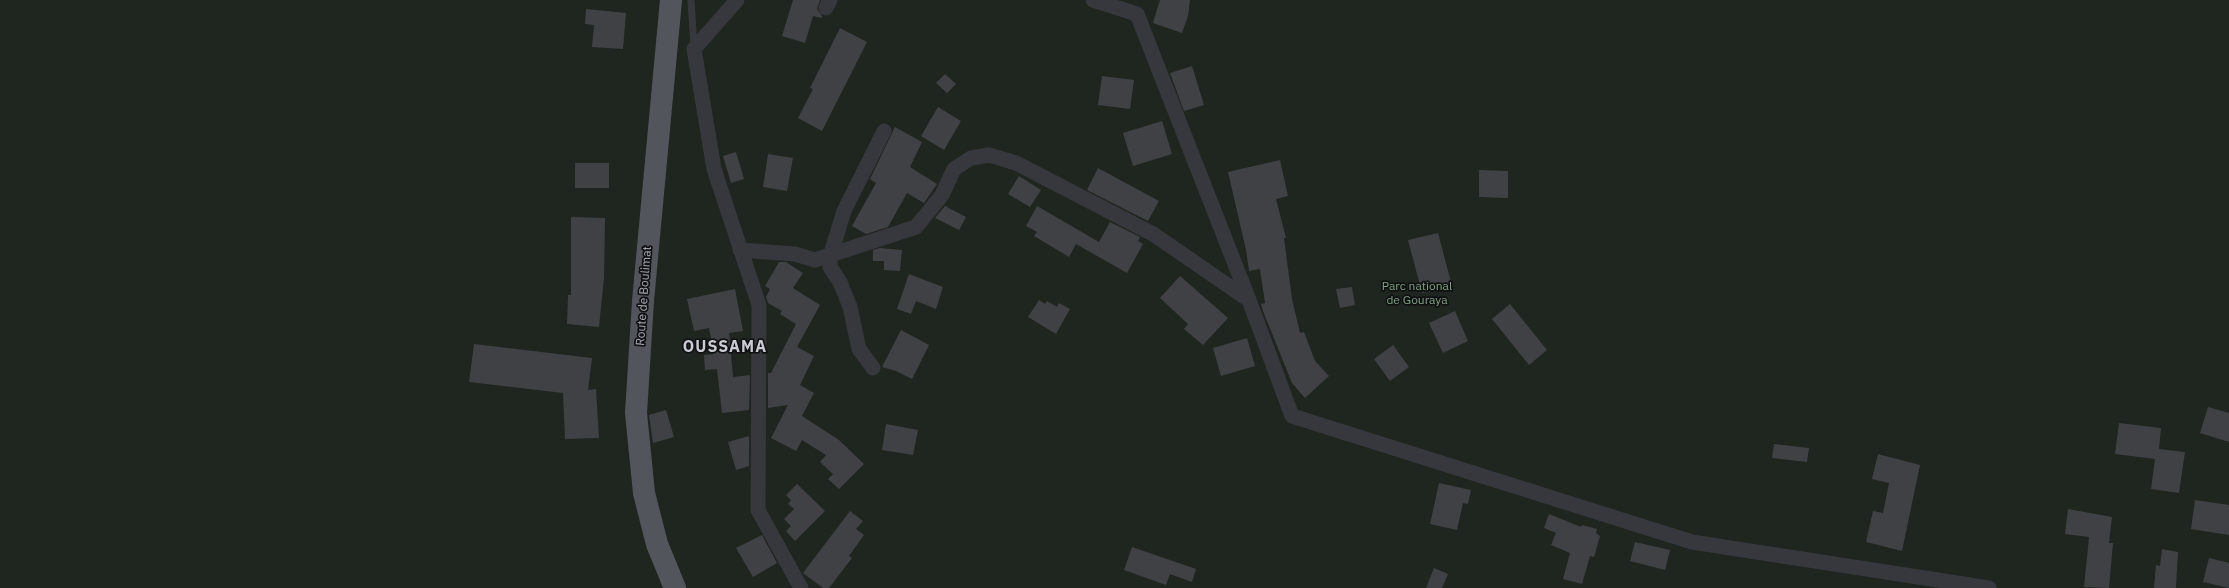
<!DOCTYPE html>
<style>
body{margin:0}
canvas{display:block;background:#161618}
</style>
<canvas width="2229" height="588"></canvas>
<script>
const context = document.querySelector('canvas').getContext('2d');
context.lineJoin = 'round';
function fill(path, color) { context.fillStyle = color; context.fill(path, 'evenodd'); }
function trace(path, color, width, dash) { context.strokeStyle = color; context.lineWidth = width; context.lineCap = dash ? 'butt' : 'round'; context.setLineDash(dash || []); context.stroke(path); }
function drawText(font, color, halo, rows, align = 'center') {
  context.font = font + ' "IBM Plex Sans",sans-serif'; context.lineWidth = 3.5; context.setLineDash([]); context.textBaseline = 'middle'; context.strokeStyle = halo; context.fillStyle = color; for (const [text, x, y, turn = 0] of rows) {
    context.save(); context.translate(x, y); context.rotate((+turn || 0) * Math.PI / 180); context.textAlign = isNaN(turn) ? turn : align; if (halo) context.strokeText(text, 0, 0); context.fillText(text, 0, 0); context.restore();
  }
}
const green = new Path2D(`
 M0 0H2229V588H0Z`);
const building = new Path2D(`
 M793 0H820L817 9 822 16V18L813 16 805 43 782 36Z
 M1160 0H1190L1188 16 1182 33 1153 23Z
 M586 9 626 13 623 49 592 47 594 25 585 24Z
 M840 28 867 42 822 131 798 118 813 89 810 88Z
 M1192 66 1204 105 1184 111 1170 73Z
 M945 74 956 84 947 93 936 83Z
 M1102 76 1134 80 1130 109 1098 105Z
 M938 107 961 121 944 150 921 136Z
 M1162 121 1172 154 1133 166 1123 133Z
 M895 127 922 142 910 167 937 184 924 203 907 193 888 227 866 234 852 226 876 183 870 179Z
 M736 152 744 179 731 183 723 156Z
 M768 154 793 158 787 191 763 187Z
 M1280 160 1288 196 1276 199 1286 238H1284L1292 299 1300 333 1304 332 1315 361 1329 376 1305 398 1292 383 1263 311 1261 304 1265 303 1260 269 1249 271 1246 250 1228 172Z
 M575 163H609V188H575Z
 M1098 168 1159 201 1148 221 1087 190Z
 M1479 170 1508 171V198L1479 197Z
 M1019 176 1041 190 1030 207 1008 194Z
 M945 206 966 217 959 230 935 218Z
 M1037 206 1099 242 1110 222 1140 237 1138 241 1143 244 1127 273 1076 244 1069 257 1034 236 1037 232 1026 226Z
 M571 217 605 218 604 278 599 327 567 324 568 295H571Z
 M1438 233 1452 286 1422 293 1408 240Z
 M880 248 902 250 900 271 884 270V261H873V250Z
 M779 262H786L803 273 793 288 820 305 797 347 814 356 800 385 814 393 802 416 839 440 864 464 839 489 828 479 833 474 820 462 826 455 802 440 796 451 771 438 788 405 768 408V373H771L796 324 780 314 782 311 768 303 766 297 770 289 765 286Z
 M909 274 943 287 936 309 916 301 911 314 897 309Z
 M1180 276 1228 318 1203 345 1184 329 1188 324 1160 298Z
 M1352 287 1355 305 1340 308 1336 289Z
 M735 289 743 331 729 333 733 377 750 375 749 410 722 413 717 369 705 370 704 355 714 354 709 328 694 331 687 299Z
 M1039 300 1045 304 1047 301 1057 307 1059 303 1070 309 1056 334 1028 317Z
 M1510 304 1547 350 1529 365 1492 319Z
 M1455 311 1468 341 1443 353 1429 323Z
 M901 330 929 345 912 379 896 371 882 367Z
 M1247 338 1255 366 1221 376 1213 348Z
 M474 344 592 358 588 390 596 389 599 438 565 439 563 393 469 382Z
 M1393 345 1409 367 1390 381 1374 359Z
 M2208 407 2229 413V442L2200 433Z
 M666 410 674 437 653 443 649 415Z
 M2119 423 2161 428 2159 449 2185 452 2179 493 2151 489 2155 459 2115 454Z
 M886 424 918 430 913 455 882 450Z
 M749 436V466L736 470 728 442Z
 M1774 444 1809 448 1807 462 1772 458Z
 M1878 454 1920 465 1902 551 1866 542 1873 511 1883 513 1889 483 1872 479Z
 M1439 483 1471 490 1468 504 1463 503 1457 530 1430 524Z
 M797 484 825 511 795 541 786 531 791 526 784 519 794 509 788 504 791 500 786 495Z
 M2195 500 2229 505V535L2191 529Z
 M2068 509 2112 517 2109 543H2113L2109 588 2084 587 2089 537 2065 534Z
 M850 511 863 521 856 529 864 535 849 556 852 558 829 588H823L803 573Z
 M1549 514 1581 527 1582 525 1597 529 1596 533 1600 536 1594 557 1590 556 1582 584 1563 579 1570 553 1551 545 1556 533 1544 528Z
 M762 535 777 563 753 577 736 548Z
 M1635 542 1670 550 1665 570 1630 561Z
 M1132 547 1196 569 1192 582 1170 574 1166 585 1124 570Z
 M2162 549 2178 552 2176 588H2154L2156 565 2160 566Z
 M2209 558 2229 563V588L2203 582Z
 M1434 568 1448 574 1442 588H1426Z`);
const service = new Path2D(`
 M691 0 694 47`);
const minor = new Path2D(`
 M737 0 694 49 714 169 759 305 758 510 801 588
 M1093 0 1137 14 1249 300 1292 416 1692 542 1989 588
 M826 8 830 0
 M740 250 795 254 815 260 916 227 942 195 954 169 971 158 989 155 1016 163 1153 234 1249 300
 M873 368 859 349 850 307 840 282 830 267V257L844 211 884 131`);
const primary = new Path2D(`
 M671 0 643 301 636 413 644 493 657 544 675 588`);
const parkNames = [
 ["Parc national",1417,287],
 ["de Gouraya",1417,301]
];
const streetNames = [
 ["Route de Boulimat",644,296,-86]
];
const districtNames = [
 ["OUSSAMA",725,347]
];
fill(green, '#1e261f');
fill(building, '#404145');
trace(service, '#37383d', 7);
trace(minor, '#37383d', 15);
trace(primary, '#53555c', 22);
drawText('12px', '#7fa381', '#111113', parkNames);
drawText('12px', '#a8adb8', '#111113', streetNames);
context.letterSpacing = '1px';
drawText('bold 16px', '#c9ccd4', '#111113', districtNames);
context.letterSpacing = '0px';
</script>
